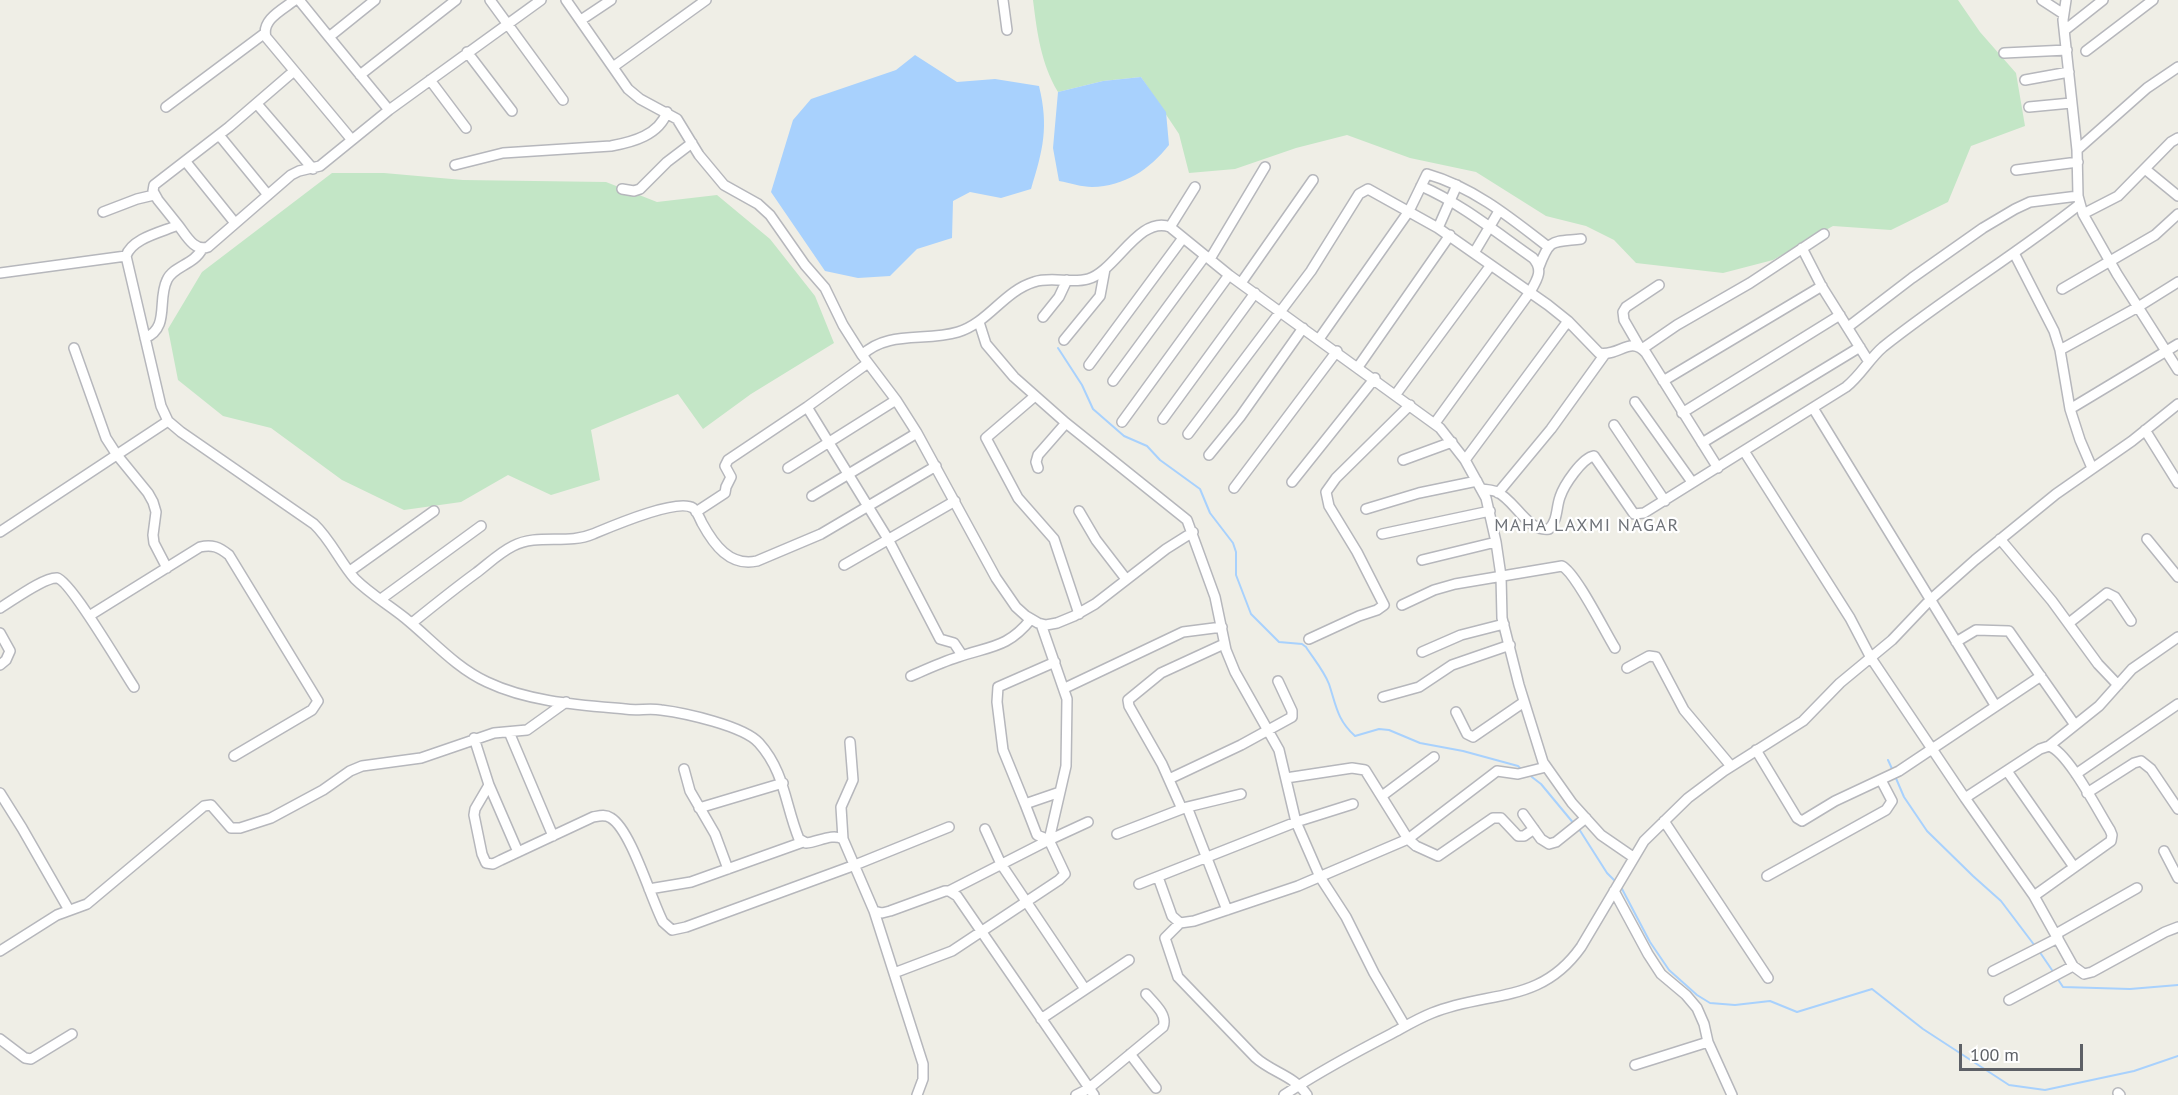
<!DOCTYPE html>
<style>
body{margin:0}
#map{position:relative;width:2178px;height:1095px;overflow:hidden;background:#efeee6;font-family:"PT Sans",sans-serif}
canvas{display:block}
.scale{position:absolute;left:1959px;top:1044px;width:124px;height:27px;box-sizing:border-box;border:3px solid #5d6066;border-top:0;padding-left:8px;font-size:18px;line-height:21px;white-space:nowrap;color:#5d6066;-webkit-text-stroke:4px #fff;paint-order:stroke}
</style>
<div id="map">
<canvas width="2178" height="1095"></canvas>
<div class="scale">100 m</div>
</div>
<script>
const context = document.querySelector('canvas').getContext('2d');
context.lineJoin = 'round';
function fill(path, color) { context.fillStyle = color; context.fill(path, 'evenodd'); }
function trace(path, color, width, dash) { context.strokeStyle = color; context.lineWidth = width; context.lineCap = dash ? 'butt' : 'round'; context.setLineDash(dash || []); context.stroke(path); }
function drawText(font, color, halo, rows, align = 'center') {
  context.font = font + ' "PT Sans",sans-serif'; context.lineWidth = 4.5; context.setLineDash([]); context.textBaseline = 'middle'; context.strokeStyle = halo; context.fillStyle = color; for (const [text, x, y, turn = 0] of rows) {
    context.save(); context.translate(x, y); context.rotate((+turn || 0) * Math.PI / 180); context.textAlign = isNaN(turn) ? turn : align; if (halo) context.strokeText(text, 0, 0); context.fillText(text, 0, 0); context.restore();
  }
}
const green = new Path2D(`
 M1033 0H1958L1980 32 2016 73 2025 126 1971 146 1948 202 1891 230 1833 226 1773 260 1723 273 1636 263 1614 240 1586 226 1546 216 1476 172 1410 158 1347 135 1296 148 1235 169 1189 173 1179 134 1141 77 1103 81 1058 92C1041 64 1037 32 1033 0Z
 M332 173H384L463 180 606 182 657 202 717 195 770 239 815 296 834 343 751 394 703 429 678 394 591 430 600 480 551 495 508 475 461 502 404 510 342 480 271 428 223 416 178 380 168 329 202 272Z`);
const water = new Path2D(`
 M915 55 957 82 995 79 1039 86C1049 127 1043 150 1031 189L1001 198 970 192 953 201 952 238 917 249 890 276 858 278 825 271 771 192 793 120 811 99 896 70Z
 M1141 77 1166 112 1169 145C1149 170 1125 186 1092 187 1082 187 1070 183 1059 181L1053 148 1058 92 1103 81Z`);
const stream = new Path2D(`
 M1058 348 1082 385 1093 409 1124 436 1147 446 1160 460 1200 489 1210 513 1233 543 1236 552V575L1251 614 1279 642 1302 644 1306 647C1313 658 1324 671 1329 684 1336 705 1337 720 1355 736L1379 729 1389 730 1420 743 1463 751 1518 766 1521 769
 M1888 760 1893 771
 M1528 774 1541 784 1575 825
 M1895 776 1904 797 1927 831 1973 876 2001 901 2035 946
 M1579 829 1607 873 1617 883
 M1621 887 1650 942 1669 970 1697 995 1710 1003 1735 1005 1770 1001 1797 1012 1872 989 1923 1029 2009 1085 2045 1090 2134 1071 2178 1056
 M2039 951 2054 973
 M2057 978 2063 987 2130 989 2178 985`);
const minor = new Path2D(`
 M295 0C282 10 261 20 266 37L352 140
 M299 0 329 37 375 0
 M490 0 563 100
 M541 0 389 110 320 166 299 171 291 175 208 247C194 252 186 235 178 225 162 232 132 238 126 256L161 406 168 421 181 432 314 524C331 540 340 562 355 579 370 594 389 605 405 618 432 640 456 668 487 682 529 702 580 705 625 709 637 711 649 708 661 710 685 713 744 726 759 743 785 772 785 805 799 839L806 843C818 842 832 833 843 839L874 911 882 913 890 911 945 891H949L957 896 1094 1095
 M566 0 628 89 640 99 677 119 699 155 724 185 758 204 770 215 805 265 825 288 843 325 862 355 896 400 917 433 996 578 1016 607 1026 616 1038 623 1046 625 1057 623 1074 616 1095 604 1166 549 1193 532
 M1003 0 1007 30
 M2042 0 2062 13
 M2066 0 2063 20 2077 150 2078 196 2083 214 2117 274 2178 370
 M581 20 611 0
 M2065 30 2103 0
 M329 37 389 110
 M2086 51 2153 0
 M467 52 512 111
 M2004 53 2067 50
 M613 67 706 0
 M360 75 456 0
 M430 80 466 128
 M2025 80 2069 72
 M257 104 313 169
 M166 107 265 33
 M2029 107 2071 103
 M219 135 268 195
 M2077 150 2147 88 2178 67
 M186 162 235 223
 M455 165 503 153 611 146C633 142 659 135 667 112
 M2145 169 2178 196
 M2016 170 2078 162
 M1421 186C1462 204 1497 233 1533 258 1544 270 1537 280 1530 292L1435 423
 M622 189 634 191 640 189 667 162 692 143
 M103 212 137 199 154 195
 M2083 214 2118 196 2171 142 2178 138
 M178 225 158 200 153 191 154 185 229 127 294 71
 M1170 227 1195 187
 M1438 228 1457 185
 M1802 248 1822 287 1869 362
 M1474 253 1499 211
 M2014 253 2054 331 2060 350 2070 409 2080 440 2092 468
 M1210 259 1265 167
 M1539 267C1550 238 1552 242 1581 239
 M0 273 126 256
 M1241 283 1313 180
 M2062 289 2155 235 2178 214
 M1043 317 1059 297 1067 280
 M979 322 986 344 1014 377 1066 423 1187 520 1215 597 1226 650 1235 672 1279 750 1296 822 1139 884
 M1848 327 1912 278 1983 228 2015 209 2030 202 2078 196
 M145 338C170 328 157 300 167 280 173 266 194 265 202 249
 M1319 339 1409 211 1427 174C1473 187 1511 218 1547 246
 M1064 340 1100 296 1105 269
 M1639 346 1624 320 1623 312 1626 307 1659 285
 M74 348 106 438 117 455 148 493 153 502 156 512 153 535 154 543 167 568
 M1642 349 1677 325 1750 283 1824 234
 M2060 350 2138 307 2178 282
 M862 355C888 330 925 342 958 332 988 323 1004 291 1034 282 1052 276 1071 284 1088 279 1115 272 1139 215 1170 227L1229 275 1440 428 1465 460 1486 498 1496 542 1501 576 1502 618 1519 685 1543 762 1572 803 1601 835 1633 857
 M1089 365 1183 238
 M1358 367 1450 235
 M1113 381 1205 256
 M1663 381 1822 286
 M1396 394 1491 265
 M1035 396 986 438 1018 498 1054 539 1079 614
 M1635 402 1692 482
 M807 407 888 539 940 639 954 643 962 655
 M1813 408 1995 705
 M2070 409 2178 344
 M1682 413 1840 315
 M1163 419 1255 293
 M1122 422 1229 275
 M1614 425 1665 501
 M2145 430 2178 483
 M1188 434 1311 271 1359 194 1368 189 1438 228 1548 305 1568 321 1599 353C1619 357 1630 335 1646 353L1718 468
 M1702 443 1860 347
 M1744 451 1850 618 1871 658 1965 798 2034 896 2073 966 2084 974 2092 972 2165 932 2178 927
 M1209 455 1240 417 1303 328
 M1403 460 1452 442
 M1465 460 1568 321
 M788 468 896 400
 M1038 468 1036 462 1038 455 1066 423
 M1292 482 1375 378
 M1234 488 1337 351
 M1483 489C1487 490 1493 490 1497 492 1515 500 1527 532 1549 529 1558 520 1556 508 1560 497 1564 485 1582 458 1594 456L1634 514 1644 513 1846 387C1861 375 1869 359 1883 347 1947 296 2017 254 2080 204
 M1498 493 1551 429 1605 354
 M812 496 917 433
 M1366 509 1419 493 1477 481
 M1079 511 1096 540 1126 579
 M696 512 725 493 726 487 731 477 725 466 728 460 807 407 868 363
 M0 532 168 421
 M1382 534 1490 511
 M2000 539 2052 601 2098 664 2118 685
 M2147 539 2178 577
 M1422 560 1496 542
 M844 565 955 501
 M350 571 434 511
 M381 599 481 526
 M1402 605 1434 590 1455 584 1562 566C1576 573 1605 632 1615 648
 M0 608C12 601 44 577 57 578 70 580 124 672 134 687
 M89 616 200 547C212 544 219 547 229 555L318 701 312 710 234 756
 M412 623C433 606 454 589 476 573 488 564 499 553 513 546 538 533 567 545 593 534 610 527 677 498 693 508 697 511 700 519 702 523 714 545 730 567 757 561L821 534 936 466
 M2069 623 2107 593 2115 597 2131 621
 M0 633 10 651 6 660 0 665
 M1309 639 1359 616 1377 610 1384 605 1357 552 1329 506 1326 492 1336 478 1410 405
 M1956 642 1976 630 2009 631 2075 725
 M1422 652 1461 635 1504 624
 M1627 668 1649 656 1656 657 1684 710 1731 766
 M911 676C927 669 942 662 958 657 990 646 1008 648 1031 619
 M1065 688 1183 632 1222 627
 M1383 697 1419 687 1452 665 1510 645
 M1456 712 1467 734 1473 737 1524 702
 M509 732 553 836
 M474 738 489 785 475 809 474 815 482 854 486 863 493 864 501 860 593 817C599 816 605 814 611 818 631 830 651 899 663 922L672 930 686 927 855 865 949 827
 M2049 746 2099 706 2132 669 2178 637
 M1756 750 1797 818 1802 821 1835 801 1899 771 2041 676
 M684 769 690 791 715 834 728 869
 M2007 771 2074 867
 M2076 774 2178 704
 M1286 778 1352 768 1365 770 1408 839 1416 846 1438 856 1493 818H1501L1518 836H1524L1534 829
 M1169 779 1241 745 1292 717V711L1278 681
 M489 785 518 852
 M0 793 22 828 69 910
 M2087 793 2134 763 2141 761 2151 769 2178 809
 M1382 796 1434 757
 M1965 798 2040 749 2049 746C2068 752 2098 811 2110 830L2112 835 2111 841 2034 896
 M1025 804 1003 750 997 702 998 687 1055 662
 M1353 804 1296 822 1320 877 1346 917 1374 973 1405 1026
 M1187 807 1227 910
 M699 808 783 783
 M1182 809 1162 764 1129 706 1128 700 1161 673 1224 644
 M1523 814 1541 839 1549 844 1556 842 1586 818
 M1664 821 1768 978
 M985 829 1001 864 1085 989
 M1117 834 1187 807 1241 794
 M843 839 841 807 853 780 850 742
 M1049 840 1037 835 1025 804 1060 792
 M2164 851 2178 878
 M1767 876 1886 810 1892 801 1881 780
 M1158 877 1172 916 1180 923 1194 921 1298 886 1408 839 1497 771 1518 774 1546 767
 M649 889 691 882 803 842
 M949 891 1049 840 1088 822
 M1614 891 1648 954 1661 974 1686 995 1697 1008 1704 1024 1708 1042 1732 1095
 M874 911 923 1064V1079L917 1095
 M1180 923 1165 938 1178 977 1255 1057C1271 1072 1295 1076 1307 1095
 M2056 934 2137 888
 M0 951 57 915 87 904 204 806 211 805 231 828H240L271 818 323 790 350 771 362 766 421 758 494 733 527 730 566 702
 M1993 971 2058 938
 M894 973 952 951 1059 880 1065 874 1049 840 1066 766 1067 699 1041 624
 M2009 1000 2073 966
 M1041 1019 1129 960
 M0 1039 25 1058 31 1059 72 1034
 M1130 1054 1156 1088
 M1635 1065 1708 1042
 M2118 1093 2120 1095
 M1076 1095 1088 1089 1163 1027C1168 1015 1154 1003 1146 994
 M1284 1095C1319 1072 1354 1053 1391 1034 1404 1027 1417 1019 1432 1013 1489 990 1540 1005 1581 947L1644 841 1688 798 1724 771 1803 721 1840 683 1892 640 1930 600 1975 560 2056 494 2132 441 2178 404`);
const neighbourhoodNames = [
 ["MAHA LAXMI NAGAR",1587,526]
];
fill(green, '#c3e6c6');
fill(water, '#a8d1fd');
trace(stream, '#a8d1fd', 2);
trace(minor, '#b6b7bc', 12);
trace(minor, '#fff', 9);
context.letterSpacing = '1.5px';
drawText('18px', '#6e7278', '#fff', neighbourhoodNames);
context.letterSpacing = '0px';
</script>
